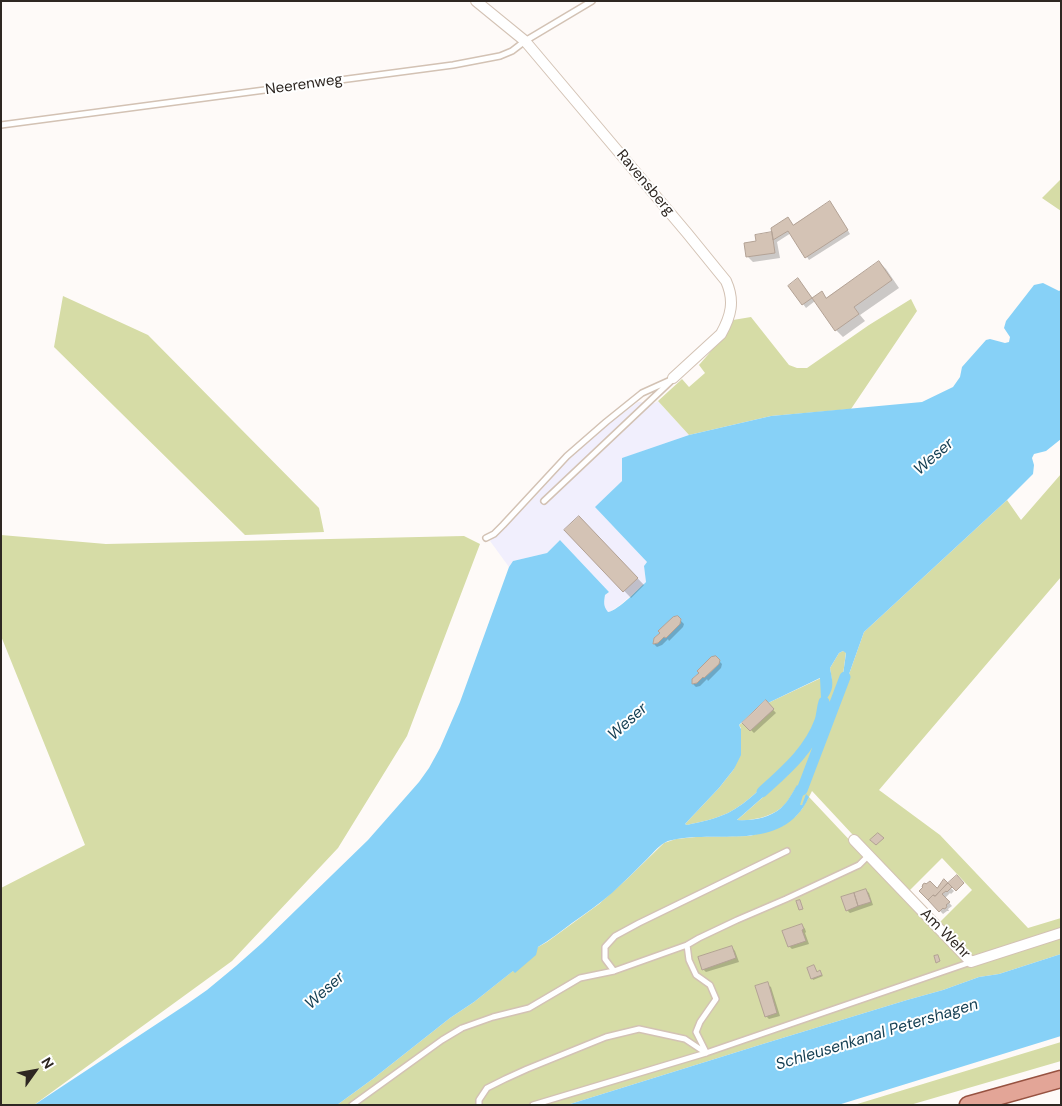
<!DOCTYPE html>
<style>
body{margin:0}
#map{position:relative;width:1062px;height:1106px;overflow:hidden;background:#fefaf8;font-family:"DM Sans",sans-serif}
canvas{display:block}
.frame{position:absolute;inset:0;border:2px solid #2e2722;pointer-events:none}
.north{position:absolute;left:10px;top:1046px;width:50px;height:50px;-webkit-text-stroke:4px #fff;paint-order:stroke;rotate:58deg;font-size:14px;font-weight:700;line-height:20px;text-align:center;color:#2e2722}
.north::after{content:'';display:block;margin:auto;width:18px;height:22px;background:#2e2722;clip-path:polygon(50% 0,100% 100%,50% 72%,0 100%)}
</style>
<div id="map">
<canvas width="1062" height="1106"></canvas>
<div class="frame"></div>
<div class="north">N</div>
</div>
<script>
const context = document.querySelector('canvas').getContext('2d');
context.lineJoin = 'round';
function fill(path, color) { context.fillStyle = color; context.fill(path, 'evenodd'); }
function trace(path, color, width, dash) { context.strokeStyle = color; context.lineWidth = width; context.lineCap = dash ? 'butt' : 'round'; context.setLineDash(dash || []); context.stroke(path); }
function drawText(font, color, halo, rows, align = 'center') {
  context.font = font + ' "DM Sans",sans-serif'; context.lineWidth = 4; context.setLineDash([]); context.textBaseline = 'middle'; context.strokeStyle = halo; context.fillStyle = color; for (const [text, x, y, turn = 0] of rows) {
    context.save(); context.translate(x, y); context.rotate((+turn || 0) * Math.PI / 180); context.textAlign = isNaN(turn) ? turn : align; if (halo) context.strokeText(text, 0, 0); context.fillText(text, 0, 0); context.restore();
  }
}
const industrial = new Path2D(`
 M658 401 689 435 623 458 622 481 596 507 647 562 644 566 646 582 620 605 611 611 607 612 604 607V602L605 595 609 592 560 540 547 553 513 561 509 567 490 541 529 503 569 459 607 425 638 402 655 403Z`);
const green = new Path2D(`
 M1061 179V211L1042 198Z
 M63 296 148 335 319 508 324 532 245 535 54 347Z
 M911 299 917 311 851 409 771 416 689 435 658 401 682 379 689 387 705 373 699 365C712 351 723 336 733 320L751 317 789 365 797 368H807L869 325Z
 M1061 474V577L879 790 940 835 1028 928 1061 918V929L1020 942 968 957 937 925 972 890 942 858 907 893 812 791 809 797 969 967 1061 938V954L999 974 979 977 943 990 907 1000 766 1043 567 1105H337L374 1078 450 1018 474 1002 514 970 538 947 547 942 599 904 627 879 664 843 676 839 696 837 750 836 784 825 796 816 802 809 809 797 802 805H800L797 786C792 793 788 803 781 808 769 818 752 820 736 821L788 775H787L765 795 760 790 782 769V768C765 784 748 803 728 813 715 819 700 822 687 825L685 824 719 788 734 769 741 728 739 725 742 723 750 731 773 709 768 703 821 678V698L832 681 830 668 839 653 843 651 846 652 843 675 848 677 864 632 1007 500 1021 520Z
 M1 535 106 544 464 536 480 544 407 736 338 848 232 961 34 1105H1V888L85 845 1 636Z
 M1061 1042V1061L910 1105H854Z`);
const water = new Path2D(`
 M1043 283 1059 291 1061 290V439L1046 451 1034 454 1032 458 1034 465 1033 474 1007 500 864 632 848 677 843 675 846 653 843 651 839 653 830 668C833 684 835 689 824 702L821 698 820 678 768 703 765 700 739 725 741 729V755L734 769 719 788 685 824 687 825C700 822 715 819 728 813 748 803 765 784 782 768V769L760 790 765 795 787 774 788 775 737 820C751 821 770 818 781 808 788 802 792 793 797 785L804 792 800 805H802L806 794 809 797C782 855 716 828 668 841 660 844 653 853 648 858 636 870 624 882 612 893 599 904 586 913 572 923 561 931 550 940 538 947L536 955 515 973 513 971 474 1002 450 1018 374 1078 337 1105H34L187 1004 207 990 236 966 262 943 368 840 419 782 429 768 440 748 460 702 509 567 513 561 547 553 560 540 609 592 605 595C604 602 603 606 608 612 619 610 637 590 646 582L644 566 647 562 595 507 622 481V458L689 435 771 416 922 402 953 387 960 377 962 367 986 340 990 339 1005 343 1009 342 1010 337 1004 328 1006 321 1034 285ZM678 616 681 619 680 624 666 638 664 637 658 643 653 644 654 638 660 633 659 631 673 617ZM719 660V664L704 678 703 677 697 683 692 684V679L699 673 697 671Z
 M1061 954V1036L838 1105H567L766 1043 907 1000 943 990 979 977 999 974Z`);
const shadow = new Path2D(`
 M833 206 850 234 809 260 791 233 777 242 780 258 753 262 748 257 758 242 773 233 788 219 794 226Z
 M879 262 886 269 899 288 860 315 865 321 843 337 836 330 815 301 806 308 790 286 801 283 813 299 822 293 827 299Z
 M579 517 644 585 631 598 566 530Z
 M677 617 684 624 683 627 669 641 668 639 662 645 657 647 654 644Z
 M716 658 722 664 721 668 708 681 707 679 700 686 696 687 693 684 694 679Z
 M766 702 776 713 754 733 744 723Z
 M944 881 954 891 951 894 950 893 945 898 952 906 948 909 949 911H947L943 914 921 891 937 890Z
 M866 890 869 893 873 905 850 913 847 910Z
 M802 925 805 929 806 932 805 933 809 944 792 949 789 946Z
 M732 947 735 951 739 962 706 972 703 969Z
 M814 966 817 973 820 972 823 976 813 980 812 978Z
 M767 984 771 987 780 1016 769 1019 766 1016Z`);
const canal = new Path2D(`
 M802 790 845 677
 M762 792C785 771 809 751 820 721 822 715 822 708 824 702`);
const building = new Path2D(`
 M830 201 848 230 805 258 788 231 773 240 771 228 788 217 793 225Z
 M772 232 775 253 746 257 744 243 756 241 755 235Z
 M879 261 892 280 854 307 859 314 835 331 812 298 822 291 826 298Z
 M798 278 812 298 802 305 788 286Z
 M579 516 638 578 623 592 564 530Z
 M678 616 681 619 680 624 666 638 664 637 658 643 653 644 654 638 660 633 658 631 673 617Z
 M716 656 720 660 719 664 704 678 703 677 697 683 692 684V679L699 673 697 671 711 657Z
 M766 700 774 709 750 731 742 723Z
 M878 833 884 838 876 845 870 840Z
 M957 875 964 883 956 891 948 883Z
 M944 879 948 883 935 896 933 895 928 900 919 891 923 887H922L923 884 925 883 926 884 930 881 937 888Z
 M948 883 952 887 947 892 946 891 942 894 950 902 946 905 947 906 946 908 944 909 943 908 939 912 928 900 933 895 935 896Z
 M866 889 871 902 858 906 854 893Z
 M854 893 858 906 846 911 841 897Z
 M800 900 803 909 799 910 796 901Z
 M802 924 804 929 802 930 806 941 788 947 782 931Z
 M732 946 736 958 702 970 698 957Z
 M938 955 940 961 936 963 934 956Z
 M814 965 817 972 820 970 822 975 811 979 807 968Z
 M768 982 777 1013 765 1017 755 986Z`);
const service = new Path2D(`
 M1 125 453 65 500 56 512 51 525 41 592 1
 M544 501 671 381
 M486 538 494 534 503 525 567 456 606 422 642 393 673 379
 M687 945 689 960 696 975 710 985 716 999 700 1022 696 1032 706 1052
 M614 971 605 959V947L615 936 639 923 787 851
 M352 1105 442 1040 462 1028 493 1017 529 1008 580 978 614 971 687 945 699 938 737 920 786 899 859 865 868 856
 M479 1105V1100L487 1088 505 1079 527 1069 606 1037 639 1029 685 1039 706 1053
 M533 1105 706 1053 971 962`);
const minor = new Path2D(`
 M476 1 525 41 687 233 726 281C735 301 731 316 721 334L673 378
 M854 840 971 962 1061 933`);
const primary = new Path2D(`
 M968 1105 1061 1079`);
const streetNames = [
 ["Neerenweg",304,85,-8],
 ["Ravensberg",645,183,50],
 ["Am Wehr",945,934,45]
];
const waterNames = [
 ["Weser",934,457,-41],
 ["Weser",628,722,-42],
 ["Weser",325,991,-42],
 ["Schleusenkanal Petershagen",877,1035,-17]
];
fill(industrial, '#f1effd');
fill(green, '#d6dca6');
fill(water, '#87d1f7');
fill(shadow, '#0003');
trace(canal, '#87d1f7', 11);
fill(building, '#d4c3b5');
trace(building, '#b3a295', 1);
trace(service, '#d3c2b4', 8);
trace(minor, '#d3c2b4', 12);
trace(primary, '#975241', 19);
trace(service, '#fff', 5);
trace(minor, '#fff', 10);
trace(primary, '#e3a597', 16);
drawText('15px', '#2e2722', '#fff', streetNames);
drawText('italic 16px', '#133e52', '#fff', waterNames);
</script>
